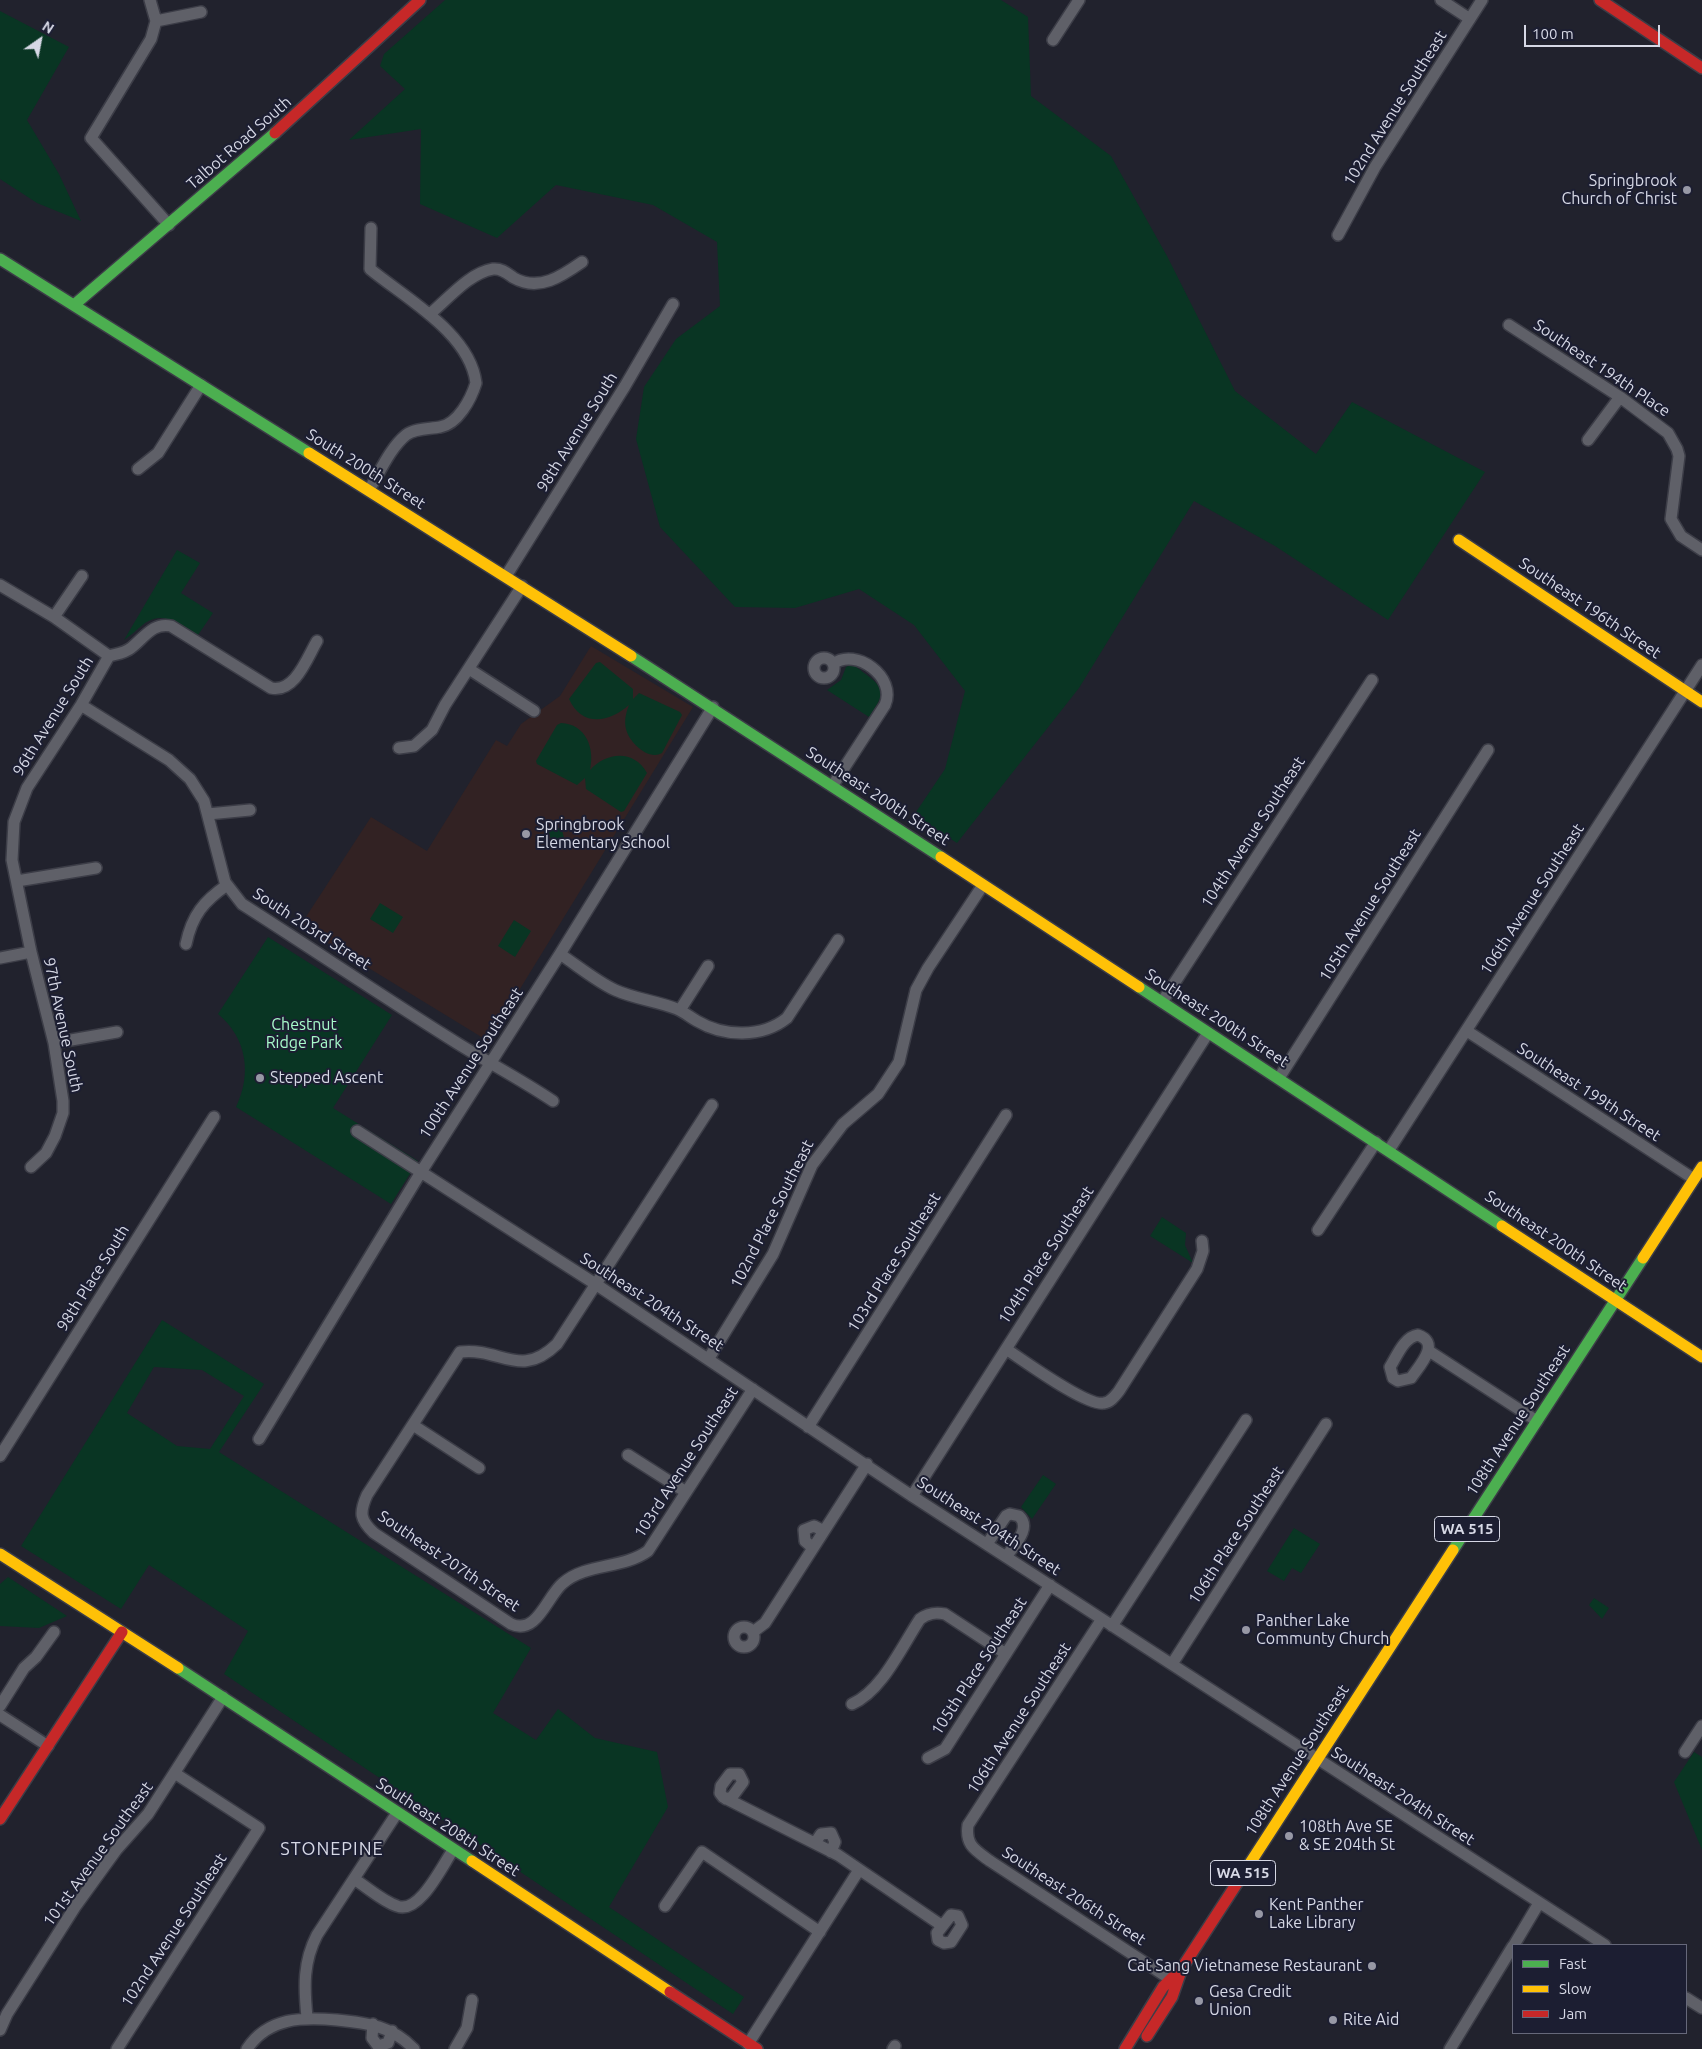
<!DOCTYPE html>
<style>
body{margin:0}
#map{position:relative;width:1702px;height:2049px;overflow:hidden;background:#21222d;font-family:Ubuntu,sans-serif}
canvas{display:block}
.legend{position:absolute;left:1512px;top:1944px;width:175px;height:90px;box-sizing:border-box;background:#1c1e32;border:1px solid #66687a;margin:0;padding:6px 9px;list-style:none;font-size:15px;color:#d6d8e5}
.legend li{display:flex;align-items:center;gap:10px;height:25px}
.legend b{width:25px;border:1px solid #66687a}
.north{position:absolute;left:15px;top:15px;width:50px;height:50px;-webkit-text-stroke:4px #1c1e32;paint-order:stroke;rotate:33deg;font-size:14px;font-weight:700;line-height:20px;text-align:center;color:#d6d8e5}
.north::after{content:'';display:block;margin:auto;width:18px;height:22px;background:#d6d8e5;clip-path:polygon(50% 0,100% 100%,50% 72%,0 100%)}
.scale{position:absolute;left:1524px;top:25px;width:136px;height:22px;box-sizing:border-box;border:2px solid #d6d8e5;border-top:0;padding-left:6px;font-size:15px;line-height:18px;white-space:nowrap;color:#d6d8e5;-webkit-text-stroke:4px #1c1e32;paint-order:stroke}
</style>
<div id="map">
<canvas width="1702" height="2049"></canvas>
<ul class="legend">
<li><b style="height:6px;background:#4caf50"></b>Fast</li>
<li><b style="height:6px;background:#ffc107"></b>Slow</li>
<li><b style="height:6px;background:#c62828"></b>Jam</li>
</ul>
<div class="north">N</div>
<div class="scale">100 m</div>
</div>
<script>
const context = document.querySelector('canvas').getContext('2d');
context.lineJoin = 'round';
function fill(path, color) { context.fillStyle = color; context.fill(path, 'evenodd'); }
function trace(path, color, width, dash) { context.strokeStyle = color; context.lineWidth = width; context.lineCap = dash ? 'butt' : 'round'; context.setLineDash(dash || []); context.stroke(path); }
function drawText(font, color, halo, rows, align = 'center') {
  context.font = font + ' Ubuntu,sans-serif'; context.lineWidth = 4; context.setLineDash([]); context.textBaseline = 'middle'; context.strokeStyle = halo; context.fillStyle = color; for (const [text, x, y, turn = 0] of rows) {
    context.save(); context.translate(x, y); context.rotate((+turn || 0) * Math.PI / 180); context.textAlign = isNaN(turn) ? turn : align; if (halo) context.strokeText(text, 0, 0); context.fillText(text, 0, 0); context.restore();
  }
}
const education = new Path2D(`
 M591 646 693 707 488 1041 300 926 371 817 427 851 496 740 507 746 521 724 560 696Z`);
const green = new Path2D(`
 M445 0H1001L1028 17 1031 96 1111 156 1167 256 1235 391 1316 454 1352 402 1485 472 1388 620 1275 546 1194 501 1079 688 957 843 914 815 945 769 965 691 914 625 859 589 795 608 735 607 660 527 636 439 644 387 676 339 720 306 717 242 653 205 556 185 497 238 420 204 421 129 349 140 405 89 380 66 384 54Z
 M0 11 69 47 27 120 59 174 81 221 37 203 0 179Z
 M177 550 200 563 181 593 213 613 198 635C182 625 164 610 145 623 137 629 132 635 124 640Z
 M600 662 633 689V699L639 693 680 712 682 715 662 753C648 761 629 742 626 729 624 720 626 713 629 705 610 722 582 728 569 699L596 663Z
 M850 665C857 666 861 671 867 675 888 691 882 697 869 717L827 690 841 680 846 667Z
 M561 723C586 724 595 748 590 770 606 752 634 749 647 773L624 811 621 812 586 789 585 778 577 785 537 764 536 761 557 725Z
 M553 825 562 830 564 838 559 846 551 841 549 832Z
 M380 903 403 917 393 933 370 919Z
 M514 920 531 931 515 957 498 946Z
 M268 937 392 1015 333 1108 418 1161 391 1204 236 1107C252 1074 247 1038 218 1014Z
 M1162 1217 1186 1233 1185 1245 1193 1263 1150 1236Z
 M162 1320 264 1384 219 1452 531 1648 493 1713 536 1740 558 1709 595 1738 657 1752 668 1807 609 1907 744 1997 733 2014 224 1674 248 1631 149 1565 121 1609 21 1546ZM154 1367 202 1370 244 1396 210 1449 177 1446 127 1413Z
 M1043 1475 1056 1484 1032 1519 1021 1507Z
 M1294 1528 1320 1544 1301 1573 1292 1568 1284 1581 1267 1571Z
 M8 1577 67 1616 39 1628 0 1626V1584Z
 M1594 1598 1609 1608 1602 1619 1589 1605Z
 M1694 1752 1702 1757V1850L1674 1782Z`);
const street = new Path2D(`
 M150 0 156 21 201 12
 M1441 0 1470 19
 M156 21 151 39 91 138 169 225
 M1053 40 1079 0
 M1338 235 1375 167 1482 0
 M430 314C448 299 469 273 493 269 502 268 508 274 514 278 539 292 562 276 582 262
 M1509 325 1620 397 1668 433 1677 449 1679 456 1671 519 1681 536 1702 550
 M1588 440 1620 397
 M138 469 158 453 201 385
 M369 490C380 472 390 448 406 435 415 428 430 429 440 427 458 424 471 399 476 383 470 333 405 298 370 269L371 228
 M506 576 625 386 673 304
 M0 585 54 617 109 656
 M54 617 82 576
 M109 656C116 654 125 653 131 648 144 638 153 622 171 626L271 688C295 693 307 658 317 641
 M814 668a10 10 0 1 1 20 0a10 10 0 1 1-20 0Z
 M469 669 534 711
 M81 705 169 760 190 779 204 801 225 882 242 904C311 948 379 994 449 1038 483 1060 519 1078 553 1101
 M399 748 414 746 432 730 445 705 522 586
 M833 785 885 705C897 677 856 647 833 664
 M208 814 250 810
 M17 881 96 868
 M186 944C192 915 204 901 227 885
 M560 954C578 966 596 981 615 990 635 999 657 1001 677 1009 684 1012 690 1017 697 1021 724 1037 762 1038 787 1018L838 940
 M0 958 31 952
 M1162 1002 1372 680
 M680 1010 708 966
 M1467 1031 1694 1179
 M54 1043 117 1032
 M1279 1078 1488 750
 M712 1105 557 1344C520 1380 501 1347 460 1352L367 1495C359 1513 360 1520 374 1533L511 1624C537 1636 547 1596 563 1583 586 1563 623 1569 648 1551L753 1389
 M357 1131 597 1285 912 1496 1605 1945
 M1389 1150 1702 665
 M31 1167 46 1153 55 1136 63 1113V1101L54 1043 31 952 12 860 14 822 27 788 81 705 109 656
 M1318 1230 1376 1142
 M1418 1335C1441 1343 1420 1365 1411 1378L1398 1381 1393 1378 1390 1367C1397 1356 1404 1337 1418 1335Z
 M1006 1349C1023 1360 1087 1407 1104 1403 1111 1402 1115 1396 1119 1391L1197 1269 1203 1251 1202 1241
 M1429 1351 1537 1421
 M709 1358 773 1254 812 1165 843 1124 878 1094 899 1062 916 990 928 968 983 885
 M413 1425 479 1468
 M808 1427 1006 1115
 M259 1439 421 1172 560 954 713 707
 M628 1455 686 1492
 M0 1456 214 1117
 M912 1496 1208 1033
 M987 1544 1006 1516 1010 1514 1019 1516C1032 1528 1014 1545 1006 1557
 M813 1548 805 1541 804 1530 814 1526 824 1531
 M1102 1619 968 1825C965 1845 975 1850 990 1861L1170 1979
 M1112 1626 1246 1420
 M734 1637a10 10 0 1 1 20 0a10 10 0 1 1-20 0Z
 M753 1632 765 1623 867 1464
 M1172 1664 1326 1424
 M852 1704C882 1691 902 1646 920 1619 928 1613 935 1612 945 1614L1006 1654
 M0 1706 24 1668 36 1657 54 1632
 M0 1715 48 1746
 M1685 1752 1702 1726
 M928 1758 945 1749 1050 1585
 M726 1799 732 1797 743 1782 739 1774H730L721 1786 720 1793 723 1797 838 1855 941 1925
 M815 1843 821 1834 831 1833 835 1842 831 1852
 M354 1879C367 1887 382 1901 397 1906 419 1915 442 1866 453 1850
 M665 1906 702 1852 820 1932
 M951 1915 958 1916 962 1925 951 1942 944 1943 938 1940 937 1933Z
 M1514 1945 1539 1903
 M1686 1998 1702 2008
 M307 2017C304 1987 303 1962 317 1935L397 1813
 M373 2024 372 2038 378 2046 388 2043 392 2031
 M0 2030 7 2014 75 1907 117 1849 148 1814 223 1697
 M748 2044 859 1870
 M117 2049 259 1828 176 1774
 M247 2049C268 2017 303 2017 337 2020 368 2023 392 2026 414 2049
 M455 2049 467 2028 472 2000
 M893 2049 895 2046
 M1450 2049 1513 1946`);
const fast = new Path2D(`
 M0 259 309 453
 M74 305 275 133
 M631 656 941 857
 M1139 987 1502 1226
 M1453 1550 1643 1258
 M178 1668 472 1861`);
const slow = new Path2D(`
 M309 453 631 656
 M1459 540 1702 702
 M941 857 1139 987
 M1502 1226 1702 1357
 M1643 1258 1702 1167
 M0 1554 178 1668
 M472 1861 670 1992
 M1243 1874 1453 1550`);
const jam = new Path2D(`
 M1600 0 1702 68
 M275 133 420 0
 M0 1819 122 1632
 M670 1992 757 2049
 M1147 2036 1172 1997 1181 1971
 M1125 2049 1163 1987 1182 1968 1243 1874`);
const markers = [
 [1687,190,5,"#9798a5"],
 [526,834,5,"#9798a5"],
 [260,1078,5,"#9798a5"],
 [1246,1630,5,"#9798a5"],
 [1289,1836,5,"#9798a5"],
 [1259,1914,5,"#9798a5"],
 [1372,1966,5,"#9798a5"],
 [1199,2001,5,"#9798a5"],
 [1333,2020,5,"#9798a5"]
];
const shields = [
 [1467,1529,65],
 [1243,1873,65]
];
const shieldNames = [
 ["WA 515",1467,1529],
 ["WA 515",1243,1873]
];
const streetNames = [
 ["102nd Avenue Southeast",1395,108,-58],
 ["Talbot Road South",239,143,-41],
 ["Southeast 194th Place",1602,368,34],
 ["98th Avenue South",577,432,-58],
 ["South 200th Street",366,469,32],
 ["Southeast 196th Street",1590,608,34],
 ["96th Avenue South",53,716,-58],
 ["Southeast 200th Street",878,796,33],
 ["104th Avenue Southeast",1253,832,-57],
 ["106th Avenue Southeast",1532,899,-57],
 ["105th Avenue Southeast",1370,905,-58],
 ["South 203rd Street",312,929,33],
 ["Southeast 200th Street",1217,1018,33],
 ["97th Avenue South",63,1025,78],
 ["100th Avenue Southeast",471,1063,-57],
 ["Southeast 199th Street",1589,1092,33],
 ["102nd Place Southeast",772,1214,-63],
 ["Southeast 200th Street",1556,1241,34],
 ["104th Place Southeast",1046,1255,-57],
 ["103rd Place Southeast",894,1262,-58],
 ["98th Place South",93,1278,-58],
 ["Southeast 204th Street",652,1302,33],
 ["108th Avenue Southeast",1518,1420,-57],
 ["103rd Avenue Southeast",686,1462,-57],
 ["Southeast 204th Street",989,1526,33],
 ["106th Place Southeast",1236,1535,-57],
 ["Southeast 207th Street",449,1561,34],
 ["105th Place Southeast",979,1666,-57],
 ["106th Avenue Southeast",1019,1718,-57],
 ["108th Avenue Southeast",1297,1760,-57],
 ["Southeast 204th Street",1403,1796,33],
 ["Southeast 208th Street",448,1827,33],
 ["101st Avenue Southeast",98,1854,-54],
 ["Southeast 206th Street",1074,1896,33],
 ["102nd Avenue Southeast",174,1930,-57]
];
const poiNames = [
 ["Springbrook",1677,181,"right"],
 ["Church of Christ",1677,199,"right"],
 ["Springbrook",536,825],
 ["Elementary School",536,843],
 ["Stepped Ascent",270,1078],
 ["Panther Lake",1256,1621],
 ["Communty Church",1256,1639],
 ["108th Ave SE",1299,1827],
 ["& SE 204th St",1299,1845],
 ["Kent Panther",1269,1905],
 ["Lake Library",1269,1923],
 ["Cat Sang Vietnamese Restaurant",1362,1966,"right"],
 ["Gesa Credit",1209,1992],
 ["Union",1209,2010],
 ["Rite Aid",1343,2020]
];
const parkNames = [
 ["Chestnut",304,1025],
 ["Ridge Park",304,1043]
];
const neighbourhoodNames = [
 ["STONEPINE",332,1849]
];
fill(education, '#322223');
fill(green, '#093523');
trace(street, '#3c3d47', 14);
trace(fast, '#3c3d47', 14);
trace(slow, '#3c3d47', 14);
trace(jam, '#3c3d47', 14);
trace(street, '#5f6068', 11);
trace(fast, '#4caf50', 11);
trace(slow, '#ffc107', 11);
trace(jam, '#c62828', 11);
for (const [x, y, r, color] of markers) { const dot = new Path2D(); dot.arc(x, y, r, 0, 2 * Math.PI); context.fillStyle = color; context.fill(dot); trace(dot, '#1c1e32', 2); }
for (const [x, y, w] of shields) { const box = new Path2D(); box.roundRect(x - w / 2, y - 12.5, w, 25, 4); context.fillStyle = '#1c1e32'; context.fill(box); trace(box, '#d6d8e5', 1); }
drawText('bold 15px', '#d6d8e5', null, shieldNames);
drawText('16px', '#d6d8e5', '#1c1e32', streetNames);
drawText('16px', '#d6d8e5', '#1c1e32', poiNames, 'left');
drawText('16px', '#a7faca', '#1c1e32', parkNames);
context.letterSpacing = '1px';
drawText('18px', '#d6d8e5', '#1c1e32', neighbourhoodNames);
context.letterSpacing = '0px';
</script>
